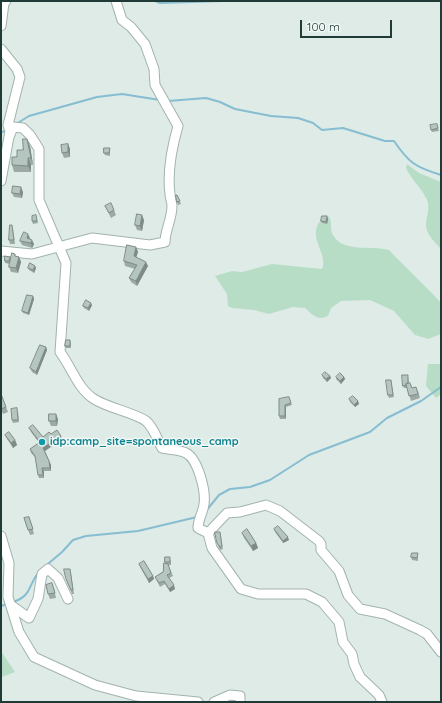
<!DOCTYPE html>
<style>
body{margin:0}
#map{position:relative;width:442px;height:703px;overflow:hidden;background:#dfebe7;font-family:Quicksand,sans-serif}
canvas{display:block}
.frame{position:absolute;inset:0;border:2px solid #203b37;pointer-events:none}
.scale{position:absolute;left:300px;top:20px;width:92px;height:18px;box-sizing:border-box;border:2px solid #203b37;border-top:0;padding-left:5px;font-size:12px;line-height:14px;white-space:nowrap;color:#203b37;-webkit-text-stroke:3px #f0f7f5;paint-order:stroke}
</style>
<div id="map">
<canvas width="442" height="703"></canvas>
<div class="frame"></div>
<div class="scale">100 m</div>
</div>
<script>
const context = document.querySelector('canvas').getContext('2d');
context.lineJoin = 'round';
function fill(path, color) { context.fillStyle = color; context.fill(path, 'evenodd'); }
function trace(path, color, width, dash) { context.strokeStyle = color; context.lineWidth = width; context.lineCap = dash ? 'butt' : 'round'; context.setLineDash(dash || []); context.stroke(path); }
function drawText(font, color, halo, rows, align = 'center') {
  context.font = font + ' Quicksand,sans-serif'; context.lineWidth = 3; context.setLineDash([]); context.textBaseline = 'middle'; context.strokeStyle = halo; context.fillStyle = color; for (const [text, x, y, turn = 0] of rows) {
    context.save(); context.translate(x, y); context.rotate((+turn || 0) * Math.PI / 180); context.textAlign = isNaN(turn) ? turn : align; if (halo) context.strokeText(text, 0, 0); context.fillText(text, 0, 0); context.restore();
  }
}
const green = new Path2D(`
 M407 164 419 173 441 182V249C434 241 425 234 426 222 427 216 429 210 428 203 425 191 411 180 406 168Z
 M327 215C334 221 329 228 333 235 342 253 372 245 389 250 406 268 424 284 441 303V334L428 339 415 335 394 311 370 300 341 301 331 308 328 316C317 321 313 315 305 308L293 307 269 314 254 310 232 308 228 306 227 294 215 276 232 271 242 272 272 264 322 269C330 254 301 232 327 215Z
 M428 364H441V394L436 398 426 386Z
 M1 651 15 672 2 677 1 675Z`);
const stream = new Path2D(`
 M155 1 160 3 222 1
 M387 1H404
 M168 101 206 98 220 102 235 109 271 116 298 118 313 123 322 130 343 128 385 141H394C409 163 415 167 441 175
 M16 124 29 116 97 97 122 94 160 100
 M1 133 7 129
 M206 511 219 495 230 489 250 487 270 480 309 455 370 432 387 418 421 401 441 387
 M42 569 62 552 73 540 86 536 138 531 197 517
 M13 602C33 595 27 586 39 572
 M1 606 7 604`);
const minor = new Path2D(`
 M1 26 4 3 6 1
 M1 49 17 69 20 77 8 125 10 131 1 181
 M9 137 13 127 23 128 30 135 39 149V200L66 263 60 352C72 368 78 389 94 399 108 408 135 413 146 421 154 428 157 439 162 448 169 450 179 449 186 453 198 459 206 491 204 504 203 513 198 519 198 528L208 533
 M1 251 32 254 92 238 150 245 165 242C165 230 172 219 172 206 172 202 170 198 170 194 167 172 172 147 178 126L155 85 154 69 145 44 131 27 122 20 116 1
 M1 536 9 563 8 597 19 632 34 657 95 685 136 696 198 702
 M12 606 29 618 38 599 42 574 48 569 58 578 68 599
 M214 702 230 695 240 696V702
 M382 702 379 695 360 677 354 664 352 654 343 642 339 622 322 602 306 594H258L241 589 212 548 208 533 227 513 240 512 266 505 280 511 319 541 321 544V550L339 571 348 595 360 609 385 614 420 630 427 634 441 652`);
const wall = new Path2D(`
 M437 124 439 131 432 132 431 130Z
 M68 144 70 149V157L64 158 62 153Z
 M30 146 33 165H31V172H14L12 165 23 150Z
 M110 151V156L105 155 104 153Z
 M23 192 22 198 14 197 12 193Z
 M177 195 181 204 178 205 177 202Z
 M105 206 114 210 116 215 111 218Z
 M36 215 38 223 33 224 32 221Z
 M328 219 327 224 322 223 321 221Z
 M144 220 142 231 137 230 135 225Z
 M13 229 15 244H10L9 240Z
 M30 238V239L34 244 32 248 22 245 20 241Z
 M136 247 138 252 136 257 148 266 137 286 131 282 129 278 135 269 125 266 124 261Z
 M16 256 19 257 21 262 18 273 11 272 9 267 10 264 5 263V261L10 257 11 259Z
 M35 266 36 268 34 273 29 270 28 268Z
 M33 296 34 299 29 315 23 313 22 311Z
 M92 305 89 311 84 308 83 306Z
 M70 340 71 343V348H66L65 346Z
 M46 347 47 350 37 375 32 372 30 368Z
 M322 375 330 376 331 378 327 382 323 378Z
 M336 377H344L345 379 341 384 336 379Z
 M408 377 409 383 412 388 418 391 420 398 411 401 407 388H404L403 386Z
 M391 380 394 397 389 398 388 395Z
 M1 394 8 412 3 414 1 409Z
 M289 397 292 405 286 407V419H280L279 416Z
 M349 399 358 401 359 404 355 407 350 402Z
 M18 411 19 422 13 423 12 420Z
 M58 419 57 426H51L49 421Z
 M29 428 43 437 51 434 62 439 45 451 51 465V471H44V478H39L38 475 36 458 31 453 30 449 39 443 31 432Z
 M5 435 15 440 17 445 13 448 7 439Z
 M29 517 34 534 30 535 24 518Z
 M274 529 289 540 283 543 275 532Z
 M220 532 223 549 220 550 217 543Z
 M242 533 256 543 258 548 253 551 244 538Z
 M418 556V561L412 560 411 557Z
 M171 560V565H168L173 576 169 578 175 589 170 592 165 584 160 587 155 577 163 572 166 564 165 562Z
 M139 564 153 576 154 579 149 583 140 567Z
 M71 573 74 594H72L66 579Z
 M54 588 56 598 50 599 48 594Z`);
const shadedWall = new Path2D(`
 M27 139 30 146 33 165 31 158Z
 M68 144 70 149V157L68 152Z
 M28 158 31 165V172L28 166Z
 M21 187 23 192 22 198 20 194Z
 M142 215 144 220 142 231 140 226Z
 M327 216 328 219 327 224 326 222Z
 M28 234 30 238 28 242 27 238Z
 M32 240 34 244 32 248 31 243Z
 M136 247 138 252 135 261 134 256Z
 M19 257 21 262 18 273 16 268Z
 M146 262 148 266 137 286 136 281Z
 M35 266 36 268 34 273 33 270Z
 M33 296 34 299 29 315 28 313Z
 M91 303 92 305 89 311 88 308Z
 M46 347 47 350 37 375 36 372Z
 M330 376 331 378 327 382 326 379Z
 M344 377 345 379 341 384 340 381Z
 M358 401 359 404 355 407 354 405Z
 M285 405 286 407V419L285 416Z
 M56 414 58 419 57 426 56 421Z
 M61 436 62 439 45 451 43 448Z
 M15 440 17 445 13 448 11 443Z
 M49 461 51 465V471L50 468Z
 M42 468 44 471V478L43 475Z
 M288 537 289 540 283 543V541Z
 M256 543 258 548 253 551 251 546Z
 M153 576 154 579 149 583 148 579Z
 M174 585 175 589 170 592 169 589Z`);
const building = new Path2D(`
 M437 124 438 128 431 130 430 125Z
 M23 139H27L31 158H28V166L12 165V157H17V150H23Z
 M68 144V152L62 153 61 145Z
 M104 148H110L109 153H104Z
 M13 186 21 187 20 194 12 193Z
 M176 195H177L180 201 177 202Z
 M111 203 114 210 109 213 105 206Z
 M137 214 142 215 140 226 135 225Z
 M36 215 37 221H32V216Z
 M322 216H327L326 222 321 221Z
 M10 225H12L14 240H9Z
 M24 232 28 234 27 238 32 240 31 243 20 241Z
 M127 245 136 247 134 256 146 262 136 281 129 278 137 265 124 261Z
 M12 253 15 254V256L19 257 16 268 9 267Z
 M5 256 10 257 9 261H5Z
 M30 263 35 266 33 270 28 268Z
 M27 295 33 296 28 313 22 311Z
 M86 300 91 303 88 308 83 306Z
 M66 340H70V346H65Z
 M40 345 46 347 36 372 30 368Z
 M325 372 330 376 326 379 322 375Z
 M340 373 344 377 340 381 336 377Z
 M402 375H408V383L406 384V385L403 386Z
 M386 380H391L393 395H388Z
 M410 383 412 388 416 387 418 394 409 396 406 384Z
 M1 394 6 407 1 409Z
 M353 396 358 401 354 405 349 399Z
 M289 397 291 403 285 405V416H279V399Z
 M17 408 18 420H12L11 409Z
 M49 414H56V421H49Z
 M33 425 43 437 49 432 51 434 57 430 61 436 43 448 49 461 50 468H42L43 475H38L35 456 30 449 40 442 29 428Z
 M9 432 15 440 11 443 5 435Z
 M29 517 33 529 28 530 24 518Z
 M278 526 288 537 283 541 274 529Z
 M247 529 256 543 251 546 242 533Z
 M215 532H220L222 546 220 547 217 543Z
 M412 553H418L417 558 411 557Z
 M165 557H170V562H165Z
 M144 561 153 576 148 579 139 564Z
 M164 563 168 564 171 573 167 575 174 585 169 589 164 581 159 583 155 577 163 572Z
 M64 569H70L73 590H71L66 579Z
 M52 583 55 593 48 594 46 585Z`);
const markers = [
 [42,442,4,"#0f9aa8"]
];
const cultureNames = [
 ["idp:camp_site=spontaneous_camp",50,442]
];
fill(green, '#b8ddc6');
trace(stream, '#86bdd1', 2);
trace(minor, '#a2b3af', 11);
trace(minor, '#fff', 9);
fill(wall, '#9caaa5');
fill(shadedWall, '#7f8b86');
fill(building, '#b5c6c0');
trace(building, '#7f8b86', 1);
for (const [x, y, r, color] of markers) { const dot = new Path2D(); dot.arc(x, y, r, 0, 2 * Math.PI); context.fillStyle = color; context.fill(dot); trace(dot, '#f0f7f5', 1.5); }
drawText('bold 11px', '#0d838f', '#f0f7f5', cultureNames, 'left');
</script>
